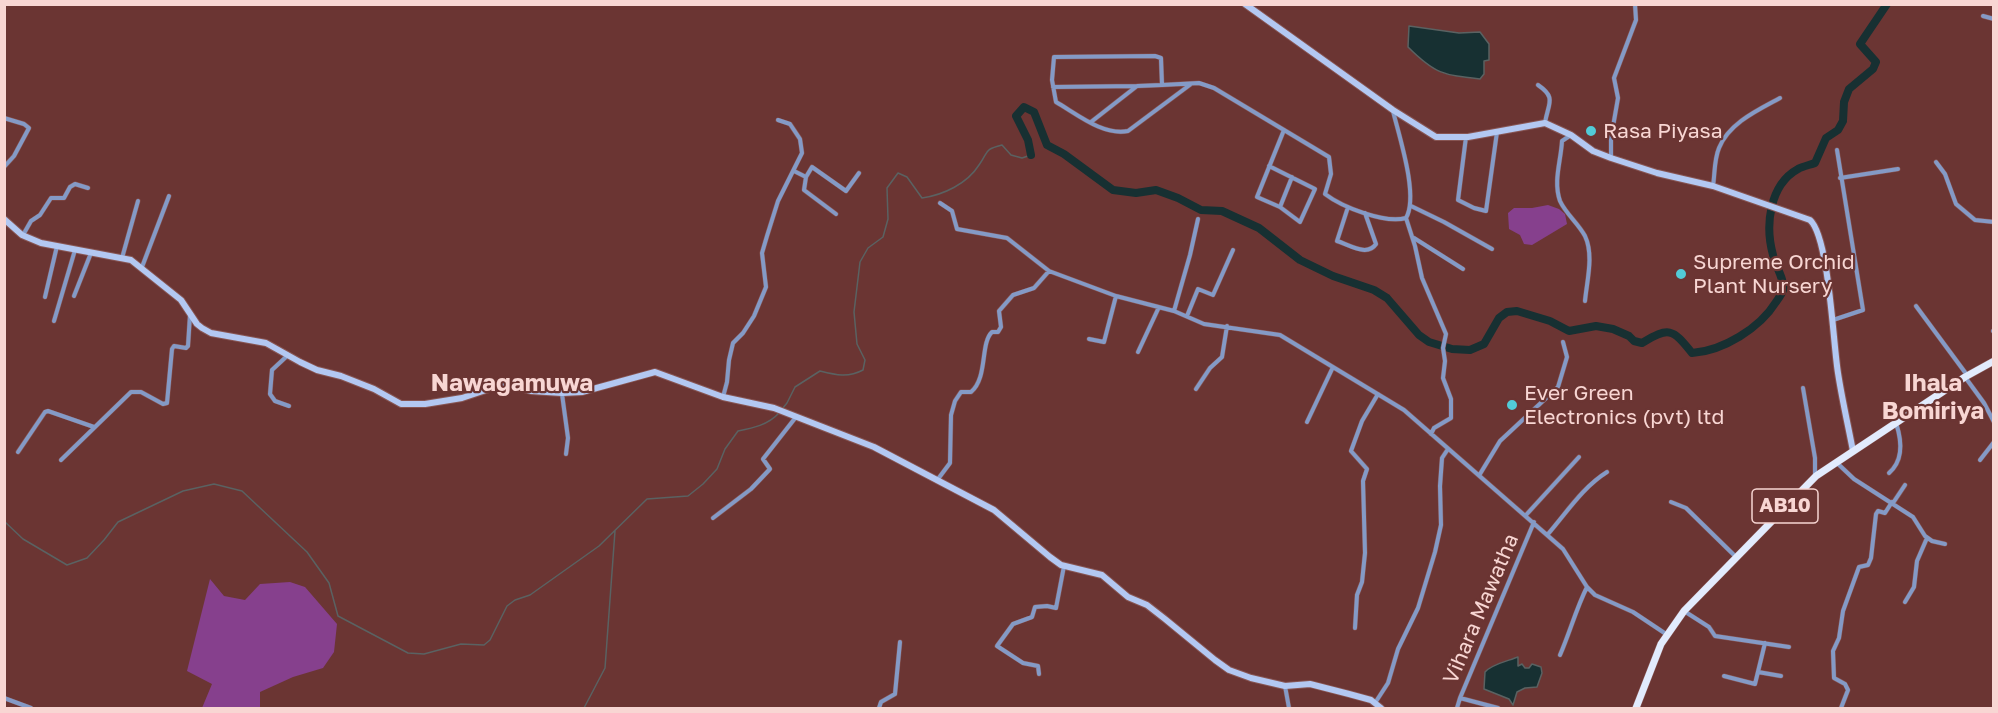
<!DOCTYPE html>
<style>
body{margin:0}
#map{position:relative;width:1998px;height:713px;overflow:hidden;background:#6b3533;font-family:"Golos Text",sans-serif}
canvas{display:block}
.frame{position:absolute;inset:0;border:6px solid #f8d6d3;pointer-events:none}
</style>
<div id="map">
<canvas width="1998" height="713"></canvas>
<div class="frame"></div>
</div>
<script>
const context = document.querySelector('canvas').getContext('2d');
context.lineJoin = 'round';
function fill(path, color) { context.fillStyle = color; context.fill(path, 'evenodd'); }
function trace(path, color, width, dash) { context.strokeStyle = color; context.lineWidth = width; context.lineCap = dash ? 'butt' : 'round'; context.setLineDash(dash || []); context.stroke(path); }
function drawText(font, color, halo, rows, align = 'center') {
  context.font = font + ' "Golos Text",sans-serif'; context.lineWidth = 4.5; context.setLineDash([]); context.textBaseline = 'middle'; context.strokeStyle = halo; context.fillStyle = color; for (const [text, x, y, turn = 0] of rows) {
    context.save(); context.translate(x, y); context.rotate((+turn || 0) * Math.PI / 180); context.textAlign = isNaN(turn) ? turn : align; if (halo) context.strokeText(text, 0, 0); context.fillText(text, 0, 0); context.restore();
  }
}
const green = new Path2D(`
 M1548 205 1559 209 1565 214 1567 224 1532 245 1524 244 1520 235 1509 229 1508 213 1514 208H1532Z
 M210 579 224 596 245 600 260 584 290 582 305 587 337 624 334 652 323 668 293 677 260 692V708H202L212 684 187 671Z`);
const water = new Path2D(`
 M1409 26 1459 33 1480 32 1489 44V60L1484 61V74L1480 79C1443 75 1435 74 1408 47Z
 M1518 657V666L1522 664 1525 668H1529L1532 664 1541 667 1542 673 1537 687 1525 688 1517 692 1513 705 1509 699 1484 689 1485 672C1492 664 1508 661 1518 657Z`);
const stream = new Path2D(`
 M782 409 787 403 795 387 820 371C836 375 848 378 863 370L865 360 857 344 854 312 860 262 868 248 883 237 888 219 887 188 898 173 907 177 922 198C943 195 967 184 979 165 989 151 983 150 1002 145L1011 155 1022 158 1031 155
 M4 521 23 539 67 565 87 558 104 540 118 522 183 491 214 484 242 491 307 552 329 583 338 616 408 653 424 654 461 644 484 645 490 640 507 606 515 600 530 595 599 546 647 499 688 496 703 484 717 469 725 449 738 431C753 428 768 425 779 413
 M584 708 605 668 615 531`);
const river = new Path2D(`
 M1031 155 1028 140 1016 116 1024 107 1034 112 1047 145 1064 154 1113 190 1136 193 1156 190 1178 198 1201 210 1222 211 1259 228 1300 260 1333 276 1374 290 1387 298 1419 335 1429 342 1452 349 1470 350 1484 344 1499 318 1507 312 1517 311 1550 321 1569 331 1596 326 1613 329 1629 336 1634 341 1642 343C1669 327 1672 328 1692 353 1723 351 1760 328 1776 302 1778 299 1782 294 1783 290 1785 279 1775 266 1773 255 1765 226 1769 185 1798 169 1803 166 1810 165 1815 163L1826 138 1838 130 1843 121 1844 102 1849 89 1873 69 1876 62 1860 44 1887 4`);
const street = new Path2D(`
 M1983 16 1994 19
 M1191 84 1128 131C1103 136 1077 114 1056 102L1052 80 1054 57 1155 56 1161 58 1162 85 1199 83 1214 88 1329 157 1331 174 1325 194C1342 207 1385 224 1406 218
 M1538 85C1557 98 1548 103 1545 123
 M1053 87 1137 86
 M1393 111C1399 136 1419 196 1406 218L1415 246 1422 278 1446 334 1443 348 1445 361 1443 378 1451 399V418L1434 428 1431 434
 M4 118 24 124 29 128 14 156 4 167
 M1091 122 1137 86 1162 85
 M1571 135 1562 141C1561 161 1553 181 1560 201 1566 214 1578 223 1585 236 1594 255 1587 280 1585 301
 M1466 137 1458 200 1474 208 1486 211 1497 132
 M1611 157V138L1618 98 1614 78 1636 20 1635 4
 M1936 162 1945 174 1956 204 1975 220 1994 222
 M1269 166 1315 189 1300 222 1280 207 1257 197 1284 130
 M794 171 806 177 812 167 846 191 859 173
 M806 177 804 190 836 214
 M1840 178 1898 169
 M1713 186C1715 173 1714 160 1719 148 1729 123 1758 110 1780 98
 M940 203 952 211 957 229 1007 238 1049 271
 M1411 206 1444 222 1492 249
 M1280 207 1292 177
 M1348 207 1337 241C1350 245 1367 257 1376 244L1365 213
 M23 235 31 221 40 215 51 198H64L70 187 75 184 88 188
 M1414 238 1463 269
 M122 258 138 201
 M142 267 169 196
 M74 296 91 253
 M45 297 57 246
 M1916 306 1967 375
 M1174 311 1190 255 1198 219
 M1187 316 1198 289 1213 295 1233 250
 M1833 320 1863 310 1837 150
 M54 321 75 250
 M1993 331H1994
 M1089 339 1104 342 1116 296
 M1138 352 1159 307
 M287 356 272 370 270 394 275 401 289 406
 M1965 377 1984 403 1994 422
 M1803 388 1815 458V475
 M1196 389 1210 368 1222 357 1227 326
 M562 394 568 438 566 454
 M723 397 727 382 729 360 733 343 743 333 754 316 766 287 762 253 767 236 778 201 802 153 800 139 790 124 778 120
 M1307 422 1333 367
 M18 452 45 412 48 411 94 427
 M61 460 131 392H141L163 404 167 403 172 349 174 346 186 348 188 346 190 315
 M1980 460 1994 442
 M1836 462 1854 479 1913 517 1925 536 1932 541 1945 544
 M1889 473C1904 460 1902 441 1896 423
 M1480 474 1500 441 1558 387 1567 357 1563 342
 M938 479 950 463 951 415 955 401 961 392H971C988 378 980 343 992 332H998L1001 327 999 311 1013 295 1034 288 1049 271 1116 296 1174 311 1204 324 1280 335 1404 410 1563 549 1587 587 1595 595 1633 612 1666 634
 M1671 502 1686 508 1736 557
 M1893 503 1905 485
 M1526 515 1579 457
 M713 518 751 489 770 469 763 459 796 417
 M1548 534C1567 512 1583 487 1607 472
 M1905 602 1914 587 1917 561 1927 538
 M1684 611 1709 627 1715 636 1789 647
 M1355 628 1357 595 1362 582 1365 553 1363 481 1367 469 1351 451 1362 421 1378 394
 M1560 655C1570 632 1576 609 1587 587
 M1758 672 1781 676
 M1039 674 1038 666 1023 663 997 646 1013 624 1032 617 1035 607 1047 606 1056 608 1064 566
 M1724 676 1755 684 1765 643
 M1285 686 1289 708
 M4 698 31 708
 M1460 698 1498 708
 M1375 703 1388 683 1398 649 1418 608 1435 552 1441 525 1440 486 1442 458 1448 449
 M879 708 881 702 895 694 900 642
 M1457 708 1460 698 1534 522
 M1841 708 1848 690 1845 684 1834 678 1833 651 1839 638 1843 611 1859 567 1868 565 1871 558 1876 514 1878 511 1885 513 1892 502`);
const secondary = new Path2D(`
 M1245 4 1393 110 1436 137H1468L1545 123 1571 135 1593 151 1611 158 1657 173 1713 186 1810 220C1829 237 1833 343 1838 373 1842 399 1848 425 1853 451
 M4 219 22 235 41 243 131 260 181 300 197 324 202 328 211 333 266 343 300 362 317 370 341 376 374 389 401 404H425L462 398 495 387 509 385 531 391 562 393 582 392 655 372 723 397 774 408 874 447 994 510 1050 557 1061 565 1102 575 1128 597 1147 605 1165 619 1215 660 1229 670 1251 678 1285 686 1310 684 1349 694 1371 700 1381 708`);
const primary = new Path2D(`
 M1636 708 1661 644 1684 611 1816 476 1965 377 1994 361`);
const markers = [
 [1591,131,6,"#52cbd7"],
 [1681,274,6,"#52cbd7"],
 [1512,405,6,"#52cbd7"]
];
const shields = [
 [1785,506,66]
];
const shieldNames = [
 ["AB10",1785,506]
];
const poiNames = [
 ["Rasa Piyasa",1603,131],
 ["Supreme Orchid",1693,262],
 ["Plant Nursery",1693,286],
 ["Ever Green",1524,393],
 ["Electronics (pvt) ltd",1524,417]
];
const streetNames = [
 ["Vihara Mawatha",1481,609,-67]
];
const quarterNames = [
 ["Nawagamuwa",512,383],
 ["Ihala",1933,383],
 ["Bomiriya",1933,411]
];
fill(green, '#86408d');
fill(water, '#173032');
trace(water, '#5a6262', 1.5);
trace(stream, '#5a6262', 1.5);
trace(river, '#173032', 8);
trace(street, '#875553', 5);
trace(secondary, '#875553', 8);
trace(primary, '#875553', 8);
trace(street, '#849ac6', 4);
trace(secondary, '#b3c8f2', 6);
trace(primary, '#e2ebfd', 7);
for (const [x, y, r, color] of markers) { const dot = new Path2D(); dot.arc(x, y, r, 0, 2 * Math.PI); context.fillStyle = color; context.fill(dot); trace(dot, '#6b3533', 2); }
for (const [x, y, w] of shields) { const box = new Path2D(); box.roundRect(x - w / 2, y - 17, w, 34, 4.5); context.fillStyle = '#6b3533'; context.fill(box); trace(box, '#f8d6d3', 1.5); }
drawText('bold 20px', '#f8d6d3', null, shieldNames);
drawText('21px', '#f8d6d3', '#6b3533', poiNames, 'left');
drawText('21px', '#f8d6d3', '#6b3533', streetNames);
drawText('bold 24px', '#f8d6d3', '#6b3533', quarterNames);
</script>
